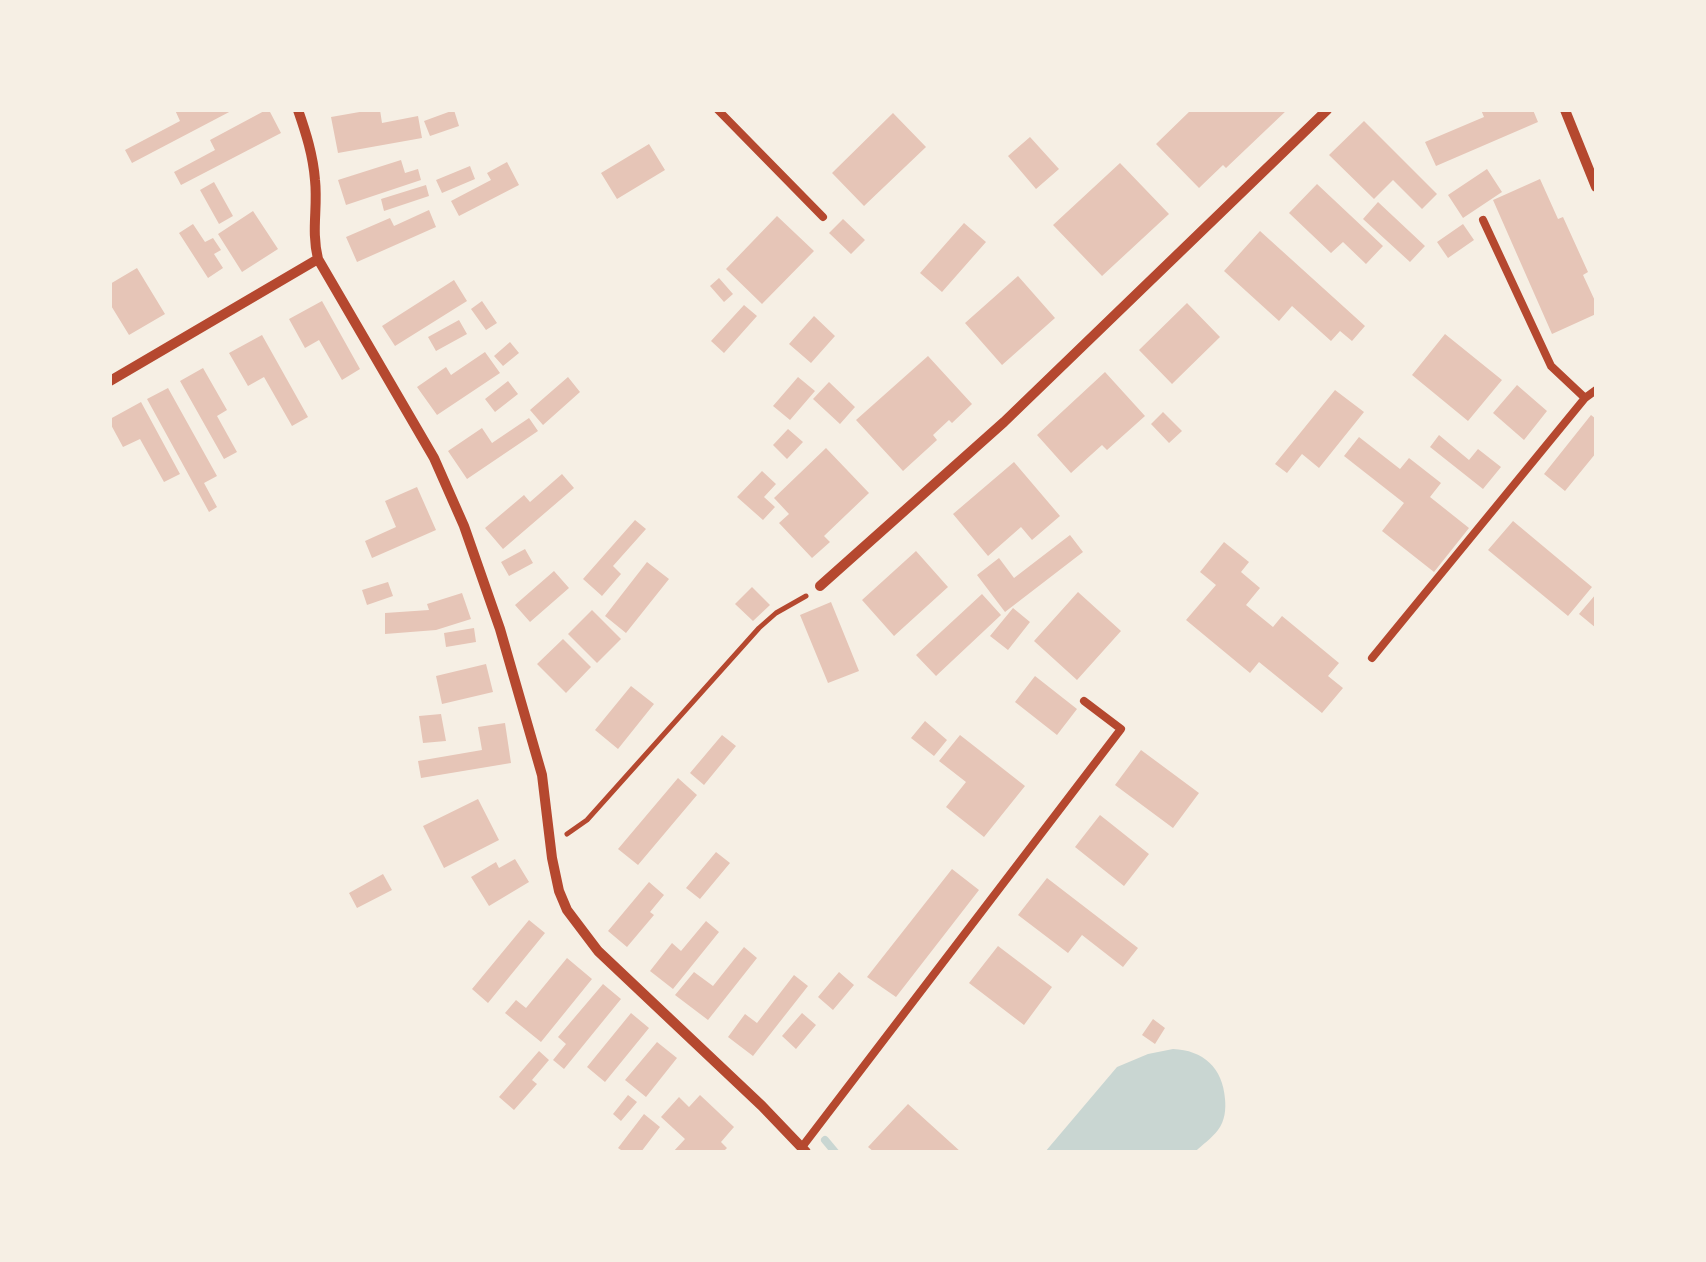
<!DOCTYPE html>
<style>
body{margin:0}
#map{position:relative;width:1706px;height:1262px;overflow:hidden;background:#f6efe4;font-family:Arial,sans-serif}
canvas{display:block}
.frame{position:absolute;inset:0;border:112px solid #f6efe4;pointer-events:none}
</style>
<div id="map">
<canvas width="1706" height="1262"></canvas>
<div class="frame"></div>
</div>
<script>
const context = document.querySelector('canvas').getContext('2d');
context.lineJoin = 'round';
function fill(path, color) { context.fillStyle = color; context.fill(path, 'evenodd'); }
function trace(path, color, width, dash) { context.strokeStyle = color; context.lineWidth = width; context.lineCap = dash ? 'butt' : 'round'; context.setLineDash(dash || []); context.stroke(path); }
const water = new Path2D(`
 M1173 1049C1203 1050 1223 1068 1225 1099 1226 1109 1225 1121 1218 1130 1212 1138 1202 1145 1195 1152H1045L1117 1067 1148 1054Z`);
const stream = new Path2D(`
 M825 1140 835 1152`);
const building = new Path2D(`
 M175 110H233L132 163 125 150 180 121Z
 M266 110H269L281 133 181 185 174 172 215 150 210 140Z
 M371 110H380L382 123 418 116 422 138 338 153 331 117Z
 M454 110 459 126 430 136 424 121Z
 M1191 110H1287L1226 168 1223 165 1199 188 1156 144Z
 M1481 110H1533L1538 122 1436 166 1425 142 1484 117Z
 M893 113 926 147 864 206 832 173Z
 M1364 121 1437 194 1422 209 1393 180 1374 199 1329 155Z
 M1030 137 1059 169 1036 189 1008 156Z
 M649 144 665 170 617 199 601 173Z
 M401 160 405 173 418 169 421 180 346 205 338 180Z
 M507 162 519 185 459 216 451 201 491 180 487 173Z
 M1120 163 1169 214 1102 276 1053 225Z
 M470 166 475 179 442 193 436 180Z
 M1487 169 1502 192 1463 218 1448 195Z
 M1540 179 1558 219 1563 217 1588 272 1583 275 1596 303V314L1552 334 1493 200Z
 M214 182 233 216 219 224 200 190Z
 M1317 184 1383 246 1366 264 1343 242 1331 253 1289 213Z
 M426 185 429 196 384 211 381 199Z
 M1378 202 1425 246 1410 262 1363 219Z
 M429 210 436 227 357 262 346 237 390 218 394 226Z
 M253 211 278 249 242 272 218 234Z
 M777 216 814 251 762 304 726 269Z
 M843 219 865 240 851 254 829 233Z
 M964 223 986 242 942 292 920 273Z
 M193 224 205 242 213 238 221 250 214 254 223 268 208 278 179 233Z
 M1463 224 1474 240 1448 258 1437 242Z
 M1260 231 1365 326 1352 341 1340 331 1331 341 1292 306 1279 321 1224 271Z
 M137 268 165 314 129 335 110 304V284Z
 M1018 276 1055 318 1002 365 965 323Z
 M719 278 733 294 724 302 710 286Z
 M454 280 467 301 395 346 382 326Z
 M322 301 360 369 342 380 319 340 305 348 289 319Z
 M482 301 497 323 486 330 471 309Z
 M1187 303 1220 337 1172 384 1139 350Z
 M744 305 757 316 724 353 711 341Z
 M814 316 835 336 811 363 789 344Z
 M459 320 467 334 436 351 428 337Z
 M1445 334 1502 380 1468 421 1412 375Z
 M262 335 308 417 292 426 264 377 248 386 229 353Z
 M510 342 519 353 503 366 494 356Z
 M485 352 500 373 437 415 417 387 446 367 451 375Z
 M928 356 972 404 952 423 949 420 933 435 937 440 903 471 856 420Z
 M203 368 227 410 217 416 237 452 224 459 180 381Z
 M1105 372 1145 416 1107 450 1102 445 1071 473 1037 435Z
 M568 377 580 392 543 425 530 410Z
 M798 377 815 391 790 420 773 406Z
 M508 381 518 394 495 412 485 399Z
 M829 382 855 407 840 424 813 399Z
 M1517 385 1547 411 1524 440 1493 413Z
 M168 388 217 476 204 483 217 507 209 512 147 399Z
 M1335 390 1364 412 1319 468 1302 454 1287 473 1275 464Z
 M141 402 180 474 164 482 140 439 123 447 110 423V419Z
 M1163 412 1182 431 1169 443 1151 424Z
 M1591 415 1596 419V453L1565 491 1544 474Z
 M529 418 538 431 467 479 448 451 482 428 492 443Z
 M788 429 803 442 787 459 773 445Z
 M1439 435 1469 460 1478 449 1501 467 1483 489 1430 447Z
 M1359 437 1400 469 1409 458 1441 483 1430 497 1469 528 1434 572 1382 531 1404 503 1344 456Z
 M826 448 869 493 824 536 830 542 812 558 779 523 789 514 774 498Z
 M1014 462 1060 516 1032 540 1021 527 988 556 953 514Z
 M762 471 776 484 764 497 775 507 763 520 737 497Z
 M562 474 574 488 503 549 485 528 524 495 530 502Z
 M417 487 436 530 372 558 365 541 396 527 385 501Z
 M635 520 646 529 613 566 621 574 602 596 583 579Z
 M1513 521 1592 587 1568 616 1488 550Z
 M1070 535 1083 552 1005 612 977 575 999 558 1014 578Z
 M1224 542 1249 562 1241 572 1260 588 1246 605 1273 627 1282 616 1339 663 1328 676 1343 688 1322 713 1259 662 1250 673 1186 620 1216 585 1200 572Z
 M525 549 533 563 509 576 501 562Z
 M916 551 948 587 894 636 862 600Z
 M647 562 669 579 626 633 605 616Z
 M554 571 569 588 530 622 515 605Z
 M388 582 393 596 367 605 362 590Z
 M752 587 770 605 753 621 735 604Z
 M1078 592 1121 631 1077 680 1034 641Z
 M462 593 471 619 436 630 385 634V613L429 610 427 604Z
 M982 594 1001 615 936 676 916 655Z
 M1596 594V628L1579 614Z
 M831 602 859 671 828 683 800 615Z
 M1013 608 1030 622 1008 650 990 636Z
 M592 610 621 639 597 663 568 634Z
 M474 628 476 642 446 647 444 633Z
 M563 639 591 667 566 693 537 664Z
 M486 664 493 692 442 704 436 676Z
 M1035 676 1077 709 1057 735 1015 702Z
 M631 686 654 704 618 749 595 730Z
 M441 714 446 741 423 743 419 716Z
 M925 721 947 740 934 756 911 738Z
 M505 723 511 763 421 778 418 761 482 750 478 727Z
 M722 735 736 746 704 785 690 773Z
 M960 735 1025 786 984 837 946 807 966 782 939 761Z
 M1141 750 1199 793 1173 828 1115 785Z
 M678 778 697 795 638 865 618 849Z
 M478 799 499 840 444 868 423 826Z
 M1100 815 1149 854 1124 886 1075 847Z
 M716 852 730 863 700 899 686 888Z
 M515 859 529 882 489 906 471 877 496 862 499 868Z
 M952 869 979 890 896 997 867 977Z
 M383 874 392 890 357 908 349 893Z
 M1047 878 1138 948 1123 967 1082 935 1068 953 1018 915Z
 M649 882 664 895 650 912 654 915 627 947 608 931Z
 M529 920 545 933 488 1003 472 989Z
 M706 921 719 932 673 989 650 971 672 943 681 951Z
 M998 946 1052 987 1024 1025 969 983Z
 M744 947 757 958 708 1020 675 995 694 972 713 986Z
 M567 958 592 979 541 1042 505 1013 516 1000 526 1008Z
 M839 972 854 985 833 1010 818 997Z
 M794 975 808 986 753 1056 728 1037 745 1014 757 1023Z
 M603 984 621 999 564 1069 553 1060 566 1044 558 1037Z
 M631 1013 649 1028 605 1082 587 1067Z
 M802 1013 816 1025 796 1049 782 1036Z
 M1153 1019 1165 1028 1155 1044 1142 1035Z
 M657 1042 677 1058 646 1097 625 1080Z
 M539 1051 549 1060 532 1080 537 1084 514 1110 499 1097Z
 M628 1095 637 1102 621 1121 613 1114Z
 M700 1095 734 1127 721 1142 727 1148 723 1152H673L685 1139 661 1117 679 1097 689 1107Z
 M908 1104 961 1152H874L868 1147Z
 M644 1114 660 1127 641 1152H624L618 1148Z`);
const path = new Path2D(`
 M567 834 587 820 759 628 776 613 806 596`);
const service = new Path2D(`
 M718 110 823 217
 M1483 220 1551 366 1585 398
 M1372 658 1585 398 1596 390
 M802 1147 1121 729 1084 701`);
const minor = new Path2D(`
 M298 110C306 133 313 155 315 180 318 208 311 230 318 259L434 458 464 526 500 629 542 775 552 858 559 891 567 910 598 951 762 1106 806 1152
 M1565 110 1596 187
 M110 381 318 259
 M820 586 1004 422 1327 110`);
fill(water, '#c9d6d2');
trace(stream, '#c9d6d2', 8);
fill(building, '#e6c5b7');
trace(path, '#b5482f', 5);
trace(service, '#b5482f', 8);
trace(minor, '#b5482f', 10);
</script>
